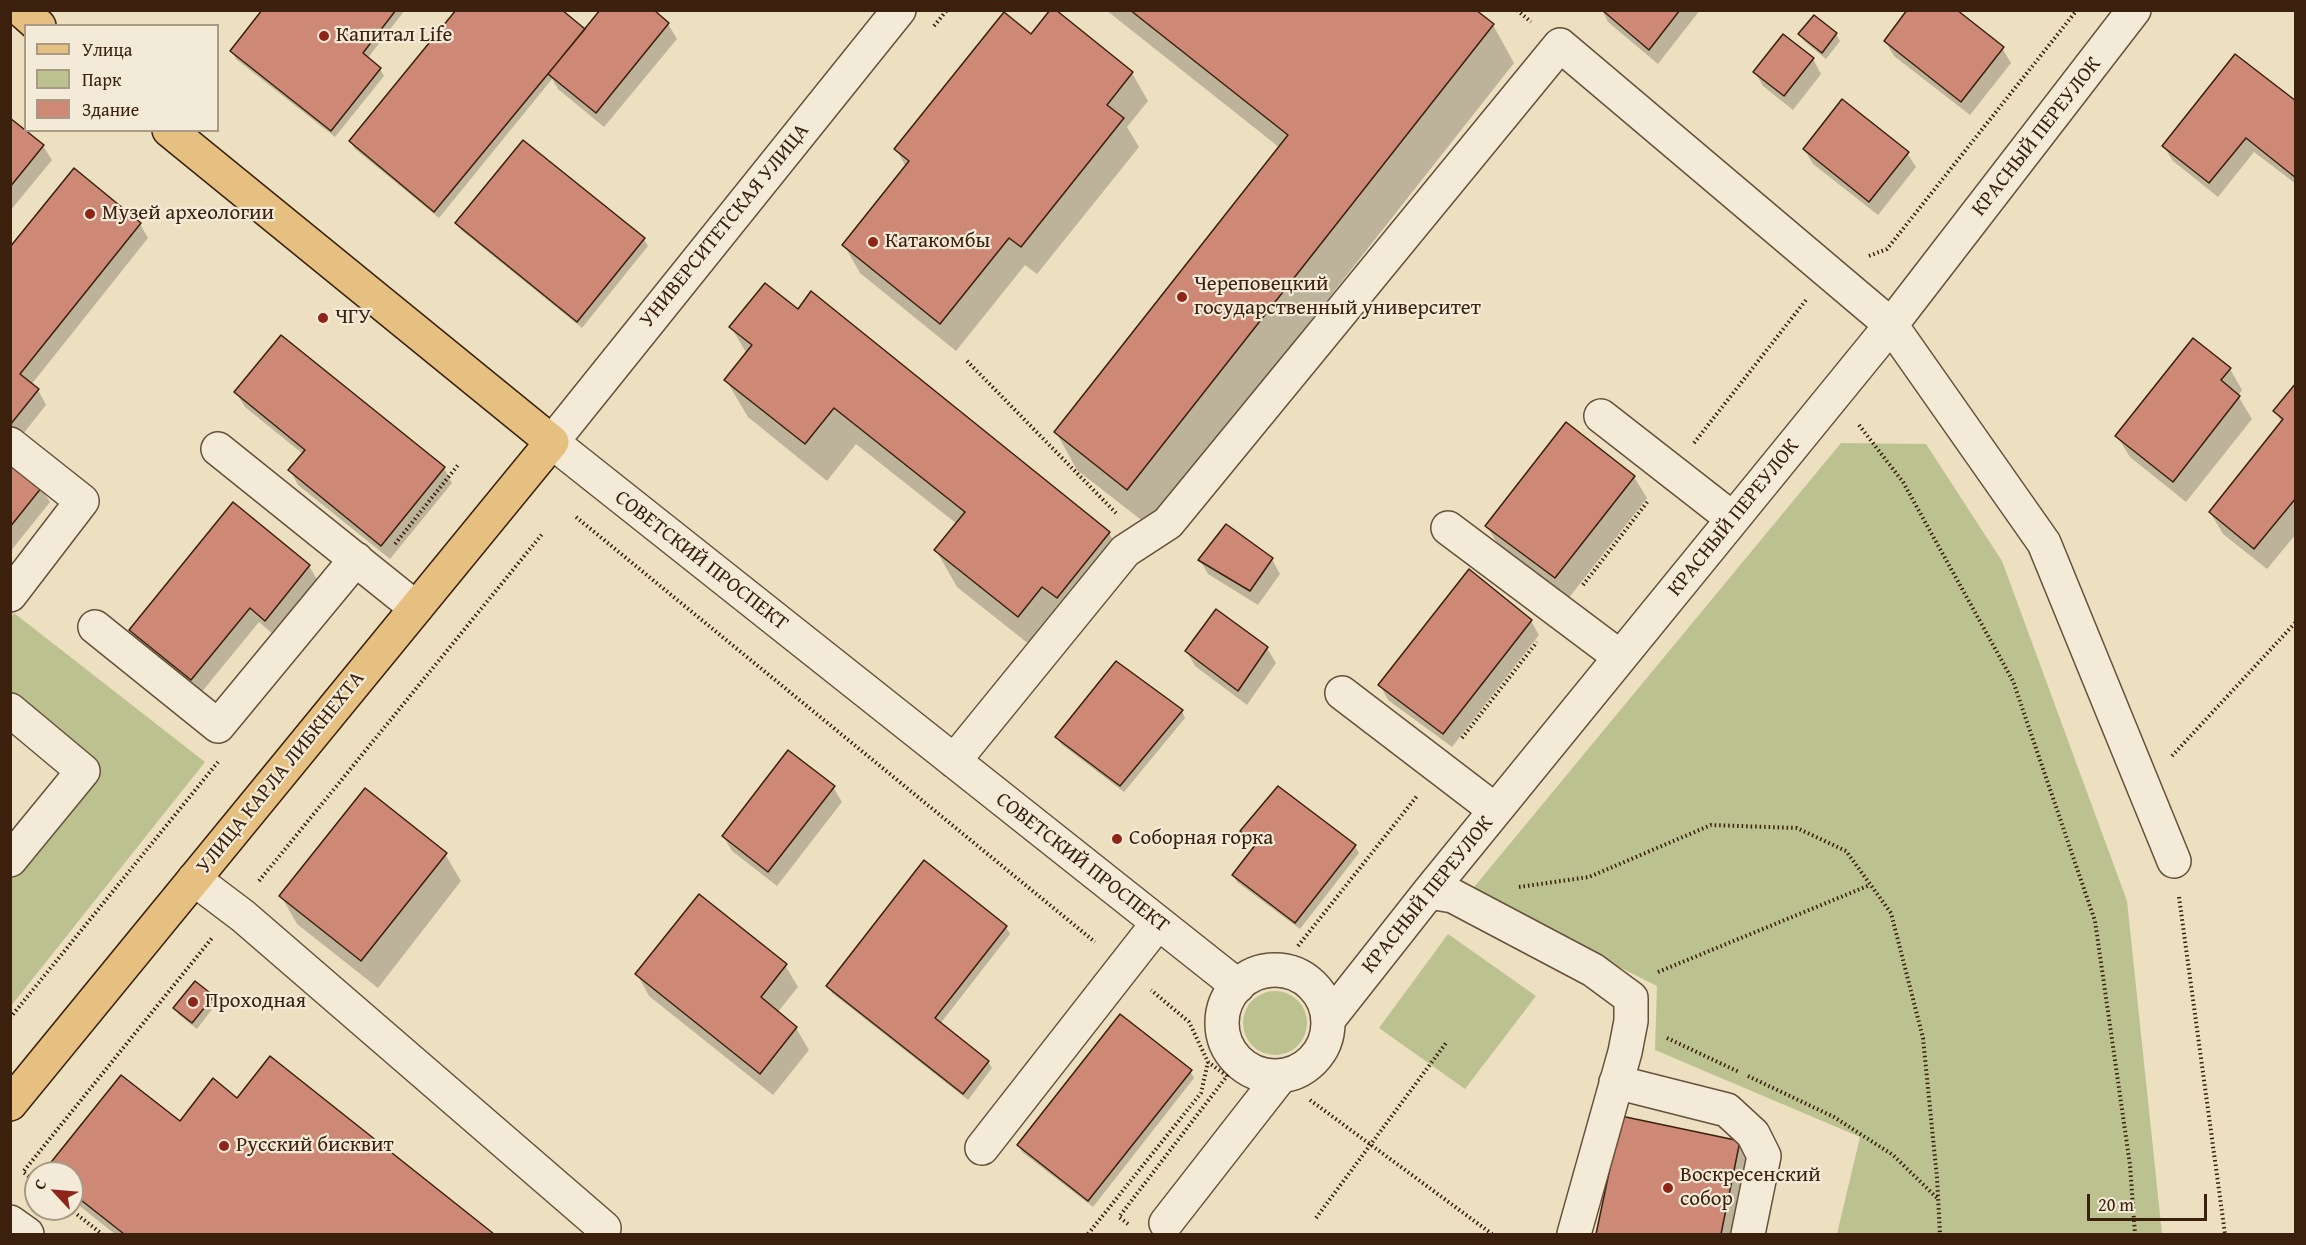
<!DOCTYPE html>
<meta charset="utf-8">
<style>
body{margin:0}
#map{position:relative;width:2306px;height:1245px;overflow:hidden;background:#ece0c1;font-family:"Gentium Book Plus",serif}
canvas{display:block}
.frame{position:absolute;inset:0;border:12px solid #3a200d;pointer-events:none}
.legend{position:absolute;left:24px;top:24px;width:195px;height:108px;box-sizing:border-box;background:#f3ebd7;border:2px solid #a99a86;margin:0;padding:8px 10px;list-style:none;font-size:18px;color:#3a200d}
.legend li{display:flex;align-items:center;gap:12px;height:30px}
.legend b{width:30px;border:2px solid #a99a86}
.north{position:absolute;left:24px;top:1161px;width:60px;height:60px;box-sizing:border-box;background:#f3ebd7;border:2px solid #a99a86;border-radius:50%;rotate:296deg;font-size:16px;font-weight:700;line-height:24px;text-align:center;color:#3a200d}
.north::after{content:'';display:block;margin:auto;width:21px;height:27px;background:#8f2418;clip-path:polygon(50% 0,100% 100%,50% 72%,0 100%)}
.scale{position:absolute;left:2087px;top:1194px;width:120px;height:27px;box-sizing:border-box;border:3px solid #3a200d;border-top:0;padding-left:8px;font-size:18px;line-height:21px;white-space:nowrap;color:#3a200d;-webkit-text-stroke:4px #f3ebd7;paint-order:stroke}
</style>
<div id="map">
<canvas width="2306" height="1245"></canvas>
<div class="frame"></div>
<ul class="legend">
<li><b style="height:8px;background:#e6c080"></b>Улица</li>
<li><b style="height:16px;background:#bcc190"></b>Парк</li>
<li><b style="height:16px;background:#ce8876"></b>Здание</li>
</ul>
<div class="north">С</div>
<div class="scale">20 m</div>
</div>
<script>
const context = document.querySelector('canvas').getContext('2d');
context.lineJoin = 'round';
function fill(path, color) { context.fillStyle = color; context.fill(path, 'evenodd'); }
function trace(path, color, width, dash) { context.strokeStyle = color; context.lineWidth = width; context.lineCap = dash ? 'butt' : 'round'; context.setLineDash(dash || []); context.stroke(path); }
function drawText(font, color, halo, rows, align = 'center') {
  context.font = font + ' "Gentium Book Plus",serif'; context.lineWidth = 4.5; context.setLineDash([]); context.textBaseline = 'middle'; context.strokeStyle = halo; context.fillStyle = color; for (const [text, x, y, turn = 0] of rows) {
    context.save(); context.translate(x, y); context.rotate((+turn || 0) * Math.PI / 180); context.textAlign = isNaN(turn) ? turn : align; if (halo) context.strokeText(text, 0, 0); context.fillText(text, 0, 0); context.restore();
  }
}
const green = new Path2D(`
 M1841 443 1926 444 2002 561 2127 901 2162 1234H1837L1860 1137 1655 1050 1657 986 1470 892Z
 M14 613 205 762 11 1006 10 875 100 770 11 696 10 618Z
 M1448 934 1536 996 1465 1089 1379 1028Z
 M1243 1023a32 32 0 1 1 64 0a32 32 0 1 1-64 0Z`);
const shadow = new Path2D(`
 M264 10H405L367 59 380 69 384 76 335 137 236 59 232 52Z
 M652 10 668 24 677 39 604 127 558 89 552 79 439 218 354 148 350 141 585 31Z
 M1106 10H1474L1493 25 1514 63 1149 526 1077 470 1056 432 1280 148Z
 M1602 10H1700L1658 64 1608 22Z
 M1814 17 1836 34 1840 41 1826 59 1804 41 1800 34Z
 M1032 36 1132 73 1148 101 1127 127 1139 147 1037 274 1025 265 956 351 860 273 844 245 906 167 896 149Z
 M1784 36 1813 59 1821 74 1793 110 1763 86 1755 72Z
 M1885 41 2002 48 2011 63 1970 115 1894 56Z
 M2296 103V184L2254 152 2218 197 2173 161 2164 147Z
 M10 120 43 146 52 160 10 211Z
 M1804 149 1907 153 1916 167 1878 215 1813 164Z
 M457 223 644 239 648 246 582 328 461 230Z
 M140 224 148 238 31 385 38 390 46 405 19 439 10 432V250Z
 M798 311 1109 533 1130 570 1078 635 1064 623 1040 653 957 587 936 550 957 524 856 444 827 481 748 417 726 380 747 354 731 327Z
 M2230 369 2242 390 2238 396 2252 419 2186 502 2130 457 2117 436Z
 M2296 385V534L2267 569 2223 534 2210 512 2282 423 2275 411Z
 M236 393 444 468 452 483 390 559 298 485 290 470 303 454 245 407Z
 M10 464 41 488 50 502 10 552Z
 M1634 477 1647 498 1568 599 1500 548 1487 526Z
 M233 504 309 566 318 581 274 635 259 622 200 694 139 645 131 630Z
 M1272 559 1280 574 1258 605 1208 574 1200 560Z
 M1531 621 1539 635 1452 747 1388 700 1380 685Z
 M1267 648 1276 663 1247 705 1195 666 1187 652Z
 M1182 711 1185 718 1124 792 1061 744 1057 737Z
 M833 787 842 802 777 886 732 851 723 836Z
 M1242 831 1355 846 1359 853 1300 929 1237 882 1233 875 1256 846 1246 838Z
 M445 854 461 881 378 988 297 924 281 896Z
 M1006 927 1010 934 940 1024 988 1062 992 1068 968 1100 832 993 828 986Z
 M785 965 798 987 777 1013 796 1028 809 1050 773 1095 649 996 637 974Z
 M212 997 216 1004 197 1029 179 1015 175 1008Z
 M270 1058 492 1234H115L72 1200V1173L46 1172 122 1077 180 1123 237 1100Z
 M1190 1071 1194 1078 1093 1207 1022 1152 1018 1145Z
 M1622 1118 1739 1143 1756 1171 1742 1234H1598Z`);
const building = new Path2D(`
 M262 10H396L363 53 381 68 331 131 230 51Z
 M456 10H562L585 29 434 212 349 141Z
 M600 10H654L669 23 596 113 548 74Z
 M1050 10H1056L1133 72 1107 105 1124 118 1021 247 1009 238 940 324 842 245 909 161 894 149 1004 12 1031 34Z
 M1130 10H1476L1494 24 1127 490 1054 432 1288 135Z
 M1602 10H1680L1649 50Z
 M1907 10H1957L2004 47 1961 102 1884 41Z
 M1814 15 1837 33 1822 53 1798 34Z
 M1783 34 1814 58 1784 96 1753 72Z
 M2235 54 2296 101V178L2246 138 2209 183 2162 146Z
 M1842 99 1909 152 1869 202 1803 149Z
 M10 118 44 145 10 187Z
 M523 140 645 238 577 322 455 223Z
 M74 168 141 223 20 374 39 389 10 425V247Z
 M765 283 798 309 811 291 1110 532 1057 598 1042 587 1018 617 934 550 965 512 834 408 805 444 724 380 752 345 729 327Z
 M281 335 445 467 381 546 288 470 305 450 234 392Z
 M2193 338 2231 368 2221 380 2240 396 2173 482 2115 436Z
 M2296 383V498L2254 549 2209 512 2283 419 2273 411Z
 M1566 422 1635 476 1555 578 1485 526Z
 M10 462 42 487 10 527Z
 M233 502 310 565 265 621 250 608 191 680 129 630Z
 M1226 524 1273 558 1250 591 1198 560Z
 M1469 569 1532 620 1443 734 1378 685Z
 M1216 609 1268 647 1238 691 1185 651Z
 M1116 661 1183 710 1120 786 1055 737Z
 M788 750 835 786 768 872 722 836Z
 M1278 786 1356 845 1295 923 1232 875 1256 844 1240 831Z
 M365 788 447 853 361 961 279 896Z
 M924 860 1007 926 935 1018 989 1061 963 1094 826 986Z
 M699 894 787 964 761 997 797 1027 760 1074 635 974Z
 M195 981 214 996 192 1023 173 1008Z
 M1120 1014 1192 1070 1088 1201 1017 1145Z
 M270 1056 494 1234H124L72 1193V1173L44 1171 121 1075 180 1121 213 1078 237 1098Z
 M1621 1116 1740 1141 1721 1234H1596Z`);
const path = new Path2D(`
 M1517 10 1531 22
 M934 26 947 10
 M1869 256 1887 249 2077 10
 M967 361 1116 513
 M1859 425 1903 482 2013 681 2095 921 2130 1165 2135 1234
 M1694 443 1806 300
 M576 517 1095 942
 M395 544 458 465
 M1583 585 1648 501
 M1462 738 1537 642
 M2172 756 2296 622
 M259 881 543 533
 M1519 887 1589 877 1711 825 1797 828 1846 851 1891 913 1923 1038 1937 1178 1940 1234
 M2179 897 2225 1234
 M1298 946 1417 796
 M1658 972 1870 885
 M10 1018 218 762
 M1667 1038 1739 1072
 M1748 1076 1834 1117 1893 1155 1937 1198
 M1310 1100 1492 1234
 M36 1182 23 1172 212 938
 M70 1209 102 1234
 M1316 1218 1446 1043
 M1128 1224 1119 1217 1227 1076 1208 1062 1189 1022 1151 990
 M1088 1234 1201 1093 1208 1062`);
const minor = new Path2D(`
 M899 10 552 442 1238 986
 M1601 416 1733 519
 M10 444 82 501 10 595
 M218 449 416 608
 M1448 528 1620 657
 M95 627 218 726 356 559
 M1342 693 1495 810
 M10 710 83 771 10 860
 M954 761 1125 551 1168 523 1560 45 1891 325 2044 543 2174 861
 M194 879 243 916 604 1228
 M1429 892 1453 896 1593 970 1631 998V1021L1625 1052 1574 1234
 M1222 1023a53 53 0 1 1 106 0a53 53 0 1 1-106 0Z
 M1328 1020 1429 892 1891 325 2134 10
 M1616 1082 1727 1110 1753 1134 1764 1156 1748 1234
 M982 1148 1158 923
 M10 1222 27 1234
 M1166 1223 1280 1077`);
const major = new Path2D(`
 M21 10 39 26
 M10 1104 552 442 169 130`);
const markers = [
 [324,36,6,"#8f2418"],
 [90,214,6,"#8f2418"],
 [873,242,6,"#8f2418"],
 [1182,297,6,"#8f2418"],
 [323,318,6,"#8f2418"],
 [1117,839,6,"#8f2418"],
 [193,1002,6,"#8f2418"],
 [224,1146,6,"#8f2418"],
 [1668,1188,6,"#8f2418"]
];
const poiNames = [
 ["Капитал Life",336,36],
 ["Музей археологии",102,214],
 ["Катакомбы",885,242],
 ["Череповецкий",1194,285],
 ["государственный университет",1194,309],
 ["ЧГУ",335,318],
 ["Соборная горка",1129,839],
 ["Проходная",205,1002],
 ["Русский бисквит",236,1146],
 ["Воскресенский",1680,1176],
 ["собор",1680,1200]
];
const streetNames = [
 ["КРАСНЫЙ ПЕРЕУЛОК",2037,137,-52],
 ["УНИВЕРСИТЕТСКАЯ УЛИЦА",725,226,-51],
 ["КРАСНЫЙ ПЕРЕУЛОК",1734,518,-51],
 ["СОВЕТСКИЙ ПРОСПЕКТ",701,561,38],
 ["УЛИЦА КАРЛА ЛИБКНЕХТА",281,773,-51],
 ["СОВЕТСКИЙ ПРОСПЕКТ",1082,863,38],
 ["КРАСНЫЙ ПЕРЕУЛОК",1428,895,-51]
];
fill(green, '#bcc190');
fill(shadow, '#0003');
fill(building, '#ce8876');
trace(building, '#3a200d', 1.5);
trace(minor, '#66503a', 36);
trace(major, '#3a200d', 36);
trace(path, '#3a200d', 4, [1.5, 3]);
trace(minor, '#f3ebd7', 33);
trace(major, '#e6c080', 33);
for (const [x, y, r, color] of markers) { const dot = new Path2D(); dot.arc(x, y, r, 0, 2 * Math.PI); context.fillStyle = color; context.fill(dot); trace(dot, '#f3ebd7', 2); }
drawText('21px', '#3a200d', '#f3ebd7', poiNames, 'left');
drawText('21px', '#3a200d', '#f3ebd7', streetNames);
</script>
